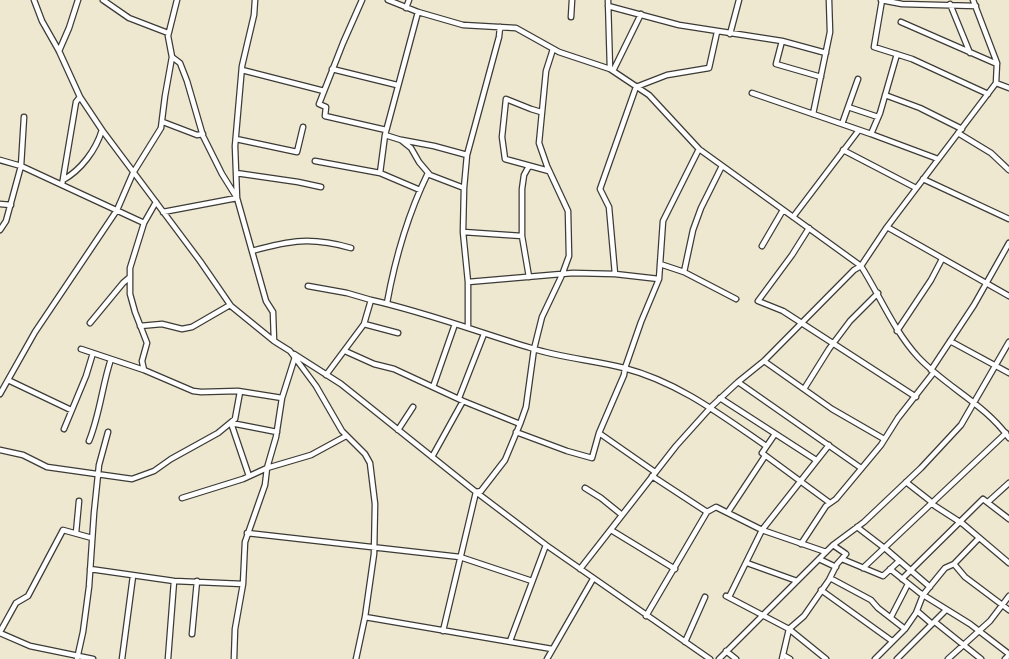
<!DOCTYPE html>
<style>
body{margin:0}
canvas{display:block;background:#eee8d0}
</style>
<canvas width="1009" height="659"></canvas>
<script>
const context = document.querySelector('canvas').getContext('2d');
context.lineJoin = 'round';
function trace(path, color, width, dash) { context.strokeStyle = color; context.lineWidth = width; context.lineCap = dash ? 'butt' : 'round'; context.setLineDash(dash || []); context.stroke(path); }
const minor = new Path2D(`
 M34 0 42 21 59 51 80 97 102 130 200 261 231 306 274 341 290 351 316 386 342 431 365 454 370 463 375 504 374 554 365 617 356 659
 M103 0 129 18 168 33
 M255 0 254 15 242 66 235 146 237 198 266 301 273 312 274 341
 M362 0 343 43 319 104 326 107 325 116 386 130
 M388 0 418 12 463 25 516 28 559 52 610 69 649 95 699 149 861 266C880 296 894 331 918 357 946 387 985 404 1009 438
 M608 0 610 69
 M881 0 902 4 976 6
 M882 0 874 47 912 59 988 94
 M950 4 970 53
 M608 6 679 25 782 41 826 53
 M406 8 409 0
 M418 12 385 135 401 140 411 148 419 162 430 175 464 188 463 232 468 282V328
 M571 17 572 0
 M901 22 997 64
 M730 34 739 0
 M782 41 776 64 821 77
 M59 51 69 28 78 0
 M332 69 397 85
 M242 70 324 91
 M613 71 641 14
 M996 83 1009 88
 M752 93 871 134 938 159
 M885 95 920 108 962 129
 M848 107 878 117
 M541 112 531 109 506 99 502 137 505 159 549 171
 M813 114 830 32 829 0
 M163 122 197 135 203 134
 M842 124 858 79
 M958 133 991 153 1009 170
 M871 134 880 113 897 54
 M236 139 297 152 303 127
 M402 140 434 146 467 155
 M843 150 916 188
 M0 160 21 166 144 223 130 268V294L135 312 147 343 142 361 144 370 193 391 201 392 238 391 282 398 276 437 267 468 265 485 245 542 243 584 235 629 234 659
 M315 161 380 173 420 190
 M236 173 298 182 321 187
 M380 173 385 135
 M923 179 1009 219
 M63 180C81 170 96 150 102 130
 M62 185 76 102 80 97
 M464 188 467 155 499 37 500 27
 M0 204 11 205
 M163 212 237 198 222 174 203 136 187 81 180 63 172 57 168 36 177 0
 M793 217 859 130
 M144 223 156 202
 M887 227 1009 296
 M809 228 792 255 758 301 783 311 916 397
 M0 230 6 221 21 166 24 117
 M463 232 522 236
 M762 246 783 210
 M252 251C291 240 312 237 351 248
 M660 264 684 272 736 299
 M684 272 693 230 701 208 722 166
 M615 274 609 207 600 189 636 87 667 75 709 68 717 32
 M529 277 522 236V189L524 175 529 166
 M468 282 573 273 615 274 659 279
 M308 286 347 293 371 300
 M387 303C395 259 408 214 428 173
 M90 323 123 283 130 277
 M364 324 398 333
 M140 326 162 324 182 329 192 327 230 305
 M897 331 931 280 942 259
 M950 341 1009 373
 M81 349 144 370
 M345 351 374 364 394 369 463 401 520 424
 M294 354 341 384 476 492 546 545 710 659
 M764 361 832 409 884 439
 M931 370 974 305 1009 243
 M326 375 364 324 371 300C425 312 478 332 531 348 561 358 593 360 624 368 678 382 721 415 766 446
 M8 380 71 410
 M738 382 861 468
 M433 387 455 324
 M804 389 829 349 850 321 878 293
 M0 394 35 332 117 210 133 173 161 128 165 96 172 57
 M282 398 295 357
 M459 398 484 334
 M720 398 816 460
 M231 423 249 476
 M231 423 277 432
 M64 429 86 376 93 353
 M398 430 413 407
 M516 432 567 451 592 458 599 433 624 375 625 368 641 322 659 279 663 221 699 149
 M599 433 655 472
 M775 434 762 453 830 503
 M89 441C100 414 102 386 111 359
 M0 450 23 455 47 467 132 479 154 471 171 459 218 433 235 419 240 392
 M432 457 463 401
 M652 476 707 512 716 507 762 530 826 552
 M906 482 929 500 935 506 963 524 1009 563
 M585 488 601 498 622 515
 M182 498 243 479 267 468 311 455 346 436
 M988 502 1009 483
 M728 512 765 456
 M857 527 887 550 930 587
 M611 530 675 569
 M76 533 79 501
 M247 533 460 557 532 581
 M801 544 826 506 836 499 881 445 898 418 934 372
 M819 559 836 567
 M842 559 883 576 899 561
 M747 563 797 581
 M954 564 965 577 1009 610
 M863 568 1006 433
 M90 569 174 581 243 584
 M580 569 676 446 711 407 738 382 764 361 854 270 861 266 887 227 996 83 997 63 973 0
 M890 569 920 593 970 624 1009 654
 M830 578 871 600 878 608 905 629
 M902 579 983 499 1009 519
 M821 590 892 641
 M726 596 789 629 826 659
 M729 597 762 530 829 445
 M917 611 932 624
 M646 616 707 512
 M365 617 552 649
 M891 617 908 584
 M935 622 981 659
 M443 631 476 492 481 491 505 460 520 424 526 407 534 349 542 317 562 275 569 256 568 211 547 166 539 143 546 71 553 49
 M0 632 16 603 28 596 63 530 92 538
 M0 633 30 646 93 659
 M192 634 197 581
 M510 641 546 545
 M685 642 705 597
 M726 651 736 659
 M783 655 790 659
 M77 659 83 632 89 587 94 513 99 465 108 432
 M122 659 133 576
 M168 659 174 581
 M547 659 593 579
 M719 659 833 545 864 522 921 468 961 425 1009 342
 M782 659 789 629 804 616 829 580 837 564 846 554 833 545
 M875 659 905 629 916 613 923 595 945 568 954 564 979 538
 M897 659 946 610
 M948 659 990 621 1009 596
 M1005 659 1009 655`);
trace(minor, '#3c3b37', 7);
trace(minor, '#fff', 4.5);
</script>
